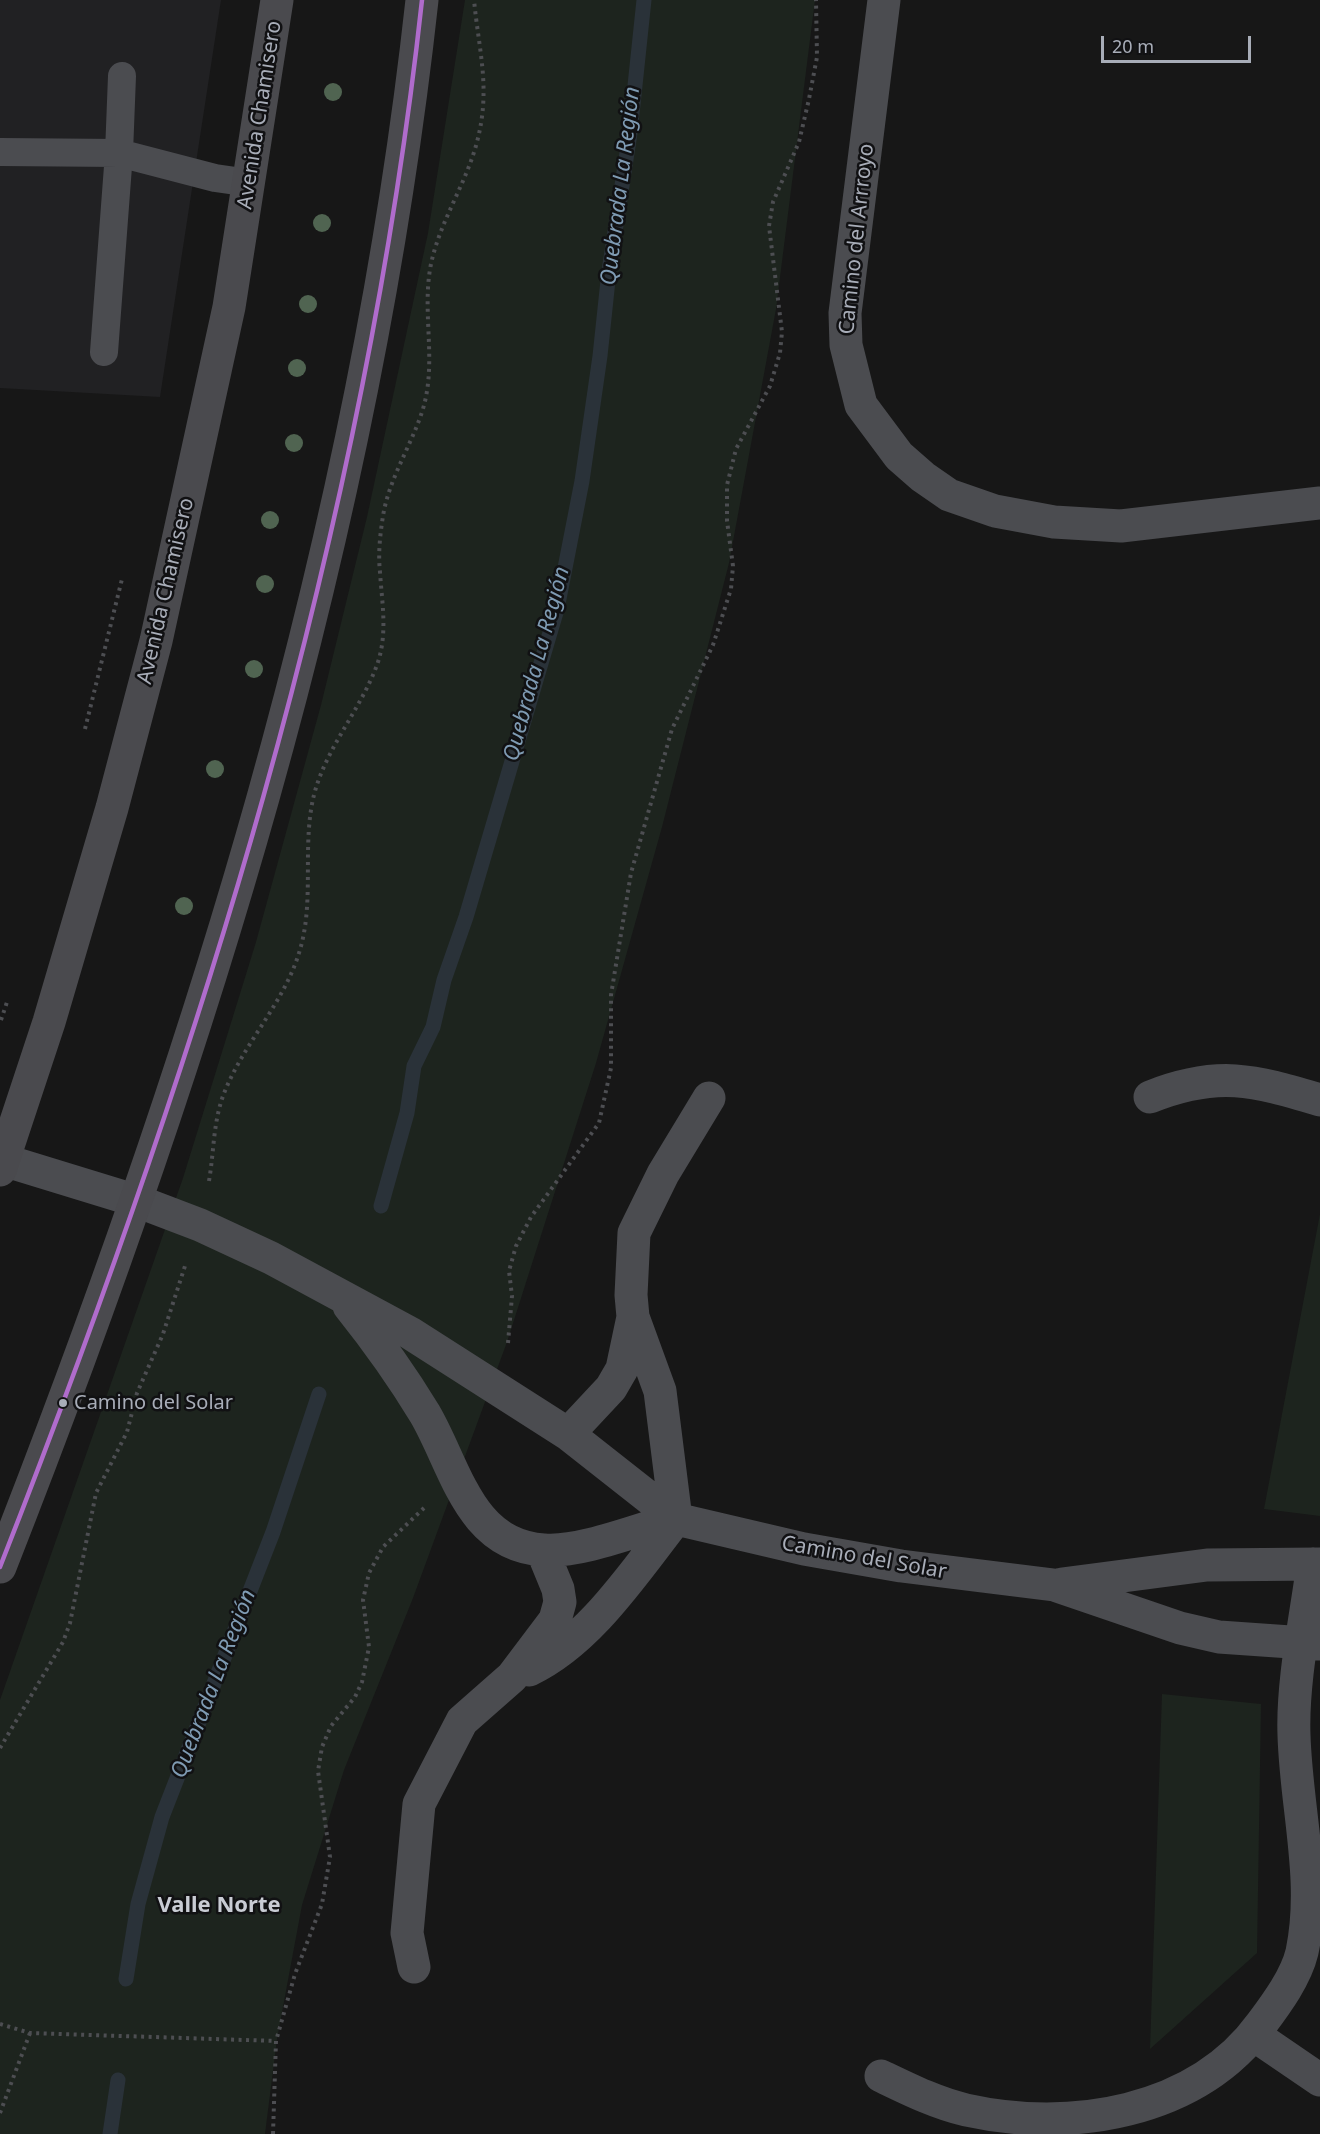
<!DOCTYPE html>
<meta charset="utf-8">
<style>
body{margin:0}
#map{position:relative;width:1320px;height:2134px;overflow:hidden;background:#171717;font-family:"Noto Sans",sans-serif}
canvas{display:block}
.scale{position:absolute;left:1101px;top:36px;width:150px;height:27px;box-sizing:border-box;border:3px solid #a8adb8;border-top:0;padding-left:8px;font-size:18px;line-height:21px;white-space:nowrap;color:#a8adb8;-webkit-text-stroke:4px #111113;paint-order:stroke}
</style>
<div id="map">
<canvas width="1320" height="2134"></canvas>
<div class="scale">20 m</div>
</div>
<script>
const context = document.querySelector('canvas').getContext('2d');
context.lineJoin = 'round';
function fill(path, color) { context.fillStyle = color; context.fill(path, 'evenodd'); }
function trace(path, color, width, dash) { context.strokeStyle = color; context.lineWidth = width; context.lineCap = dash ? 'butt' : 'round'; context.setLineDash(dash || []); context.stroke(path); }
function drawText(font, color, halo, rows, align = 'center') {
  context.font = font + ' "Noto Sans",sans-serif'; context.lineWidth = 5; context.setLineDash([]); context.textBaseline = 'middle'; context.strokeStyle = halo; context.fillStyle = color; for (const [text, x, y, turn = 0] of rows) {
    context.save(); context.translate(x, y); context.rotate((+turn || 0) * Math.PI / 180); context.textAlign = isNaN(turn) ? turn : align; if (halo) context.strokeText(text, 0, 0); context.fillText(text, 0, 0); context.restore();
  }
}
const built = new Path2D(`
 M0 0H221L160 397 0 388Z`);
const green = new Path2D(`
 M465 0H815L776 309 729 563 662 827 596 1063 507 1342 413 1598 344 1770 302 1905 277 2039 265 2134H0V1700L183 1178 256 942 321 705 367 517 428 233Z
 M1320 1214V1516L1264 1509Z
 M1162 1694 1261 1704 1257 1953 1150 2049Z`);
const stream = new Path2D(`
 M381 1206 407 1113 414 1066 433 1027 444 980 466 917 557 609 582 481 600 356 609 271 630 133 644 0
 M126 1979 138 1904 162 1817 273 1532 319 1394
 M110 2134 118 2080`);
const path = new Path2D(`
 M85 729 122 579
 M1 1020 7 1002
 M209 1181C214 1152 213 1124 223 1096 242 1045 283 1005 299 953 315 903 302 850 313 799 324 750 360 711 377 665 388 634 382 604 380 572 378 554 380 535 383 516 389 479 410 448 422 412 438 363 421 313 431 264 440 221 466 184 477 142 491 89 479 52 474 0
 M508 1343 512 1296 509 1271 516 1246 531 1217 599 1123 611 1068V995L631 873 672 729 713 645 731 589 733 566 727 521V485L736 449 770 386 780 353 782 332 769 226 773 202 799 142 809 99 817 57 816 0
 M0 1748 63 1642 70 1623 96 1493 127 1432 137 1393 163 1334 185 1266
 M0 2024 30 2033 276 2041
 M0 2113 30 2033
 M273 2134 276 2041 295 1974 322 1904 330 1857 318 1771 322 1747 331 1726 355 1697 362 1682 369 1647 363 1600 369 1573 383 1547 424 1508`);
const lane = new Path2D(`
 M0 152 119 153 215 178 250 183
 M104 352 119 153 122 76`);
const street = new Path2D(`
 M884 0 845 313 846 345 861 405 899 456 923 477 949 495 995 511 1054 522 1121 526 1320 503
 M1150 1097C1218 1070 1253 1080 1320 1100
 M0 1159 137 1201 200 1225 271 1258 410 1333 568 1434 676 1519 804 1549 901 1566 1054 1585 1180 1628 1219 1637 1320 1644
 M349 1306C377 1341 402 1376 425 1414 456 1467 469 1546 544 1550 580 1553 639 1529 676 1519
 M568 1434 611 1388 622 1369 633 1317 631 1295 634 1233 663 1174 709 1098
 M1062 1584 1207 1565 1320 1564
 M529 1670C590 1641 635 1571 676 1519L660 1391 633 1317
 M414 1967 407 1933 419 1804 462 1721 512 1677 555 1620 560 1602 558 1589 542 1550
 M1254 2035 1320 2080
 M881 2076C908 2089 936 2103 966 2110 1069 2133 1196 2114 1262 2023 1277 2003 1296 1977 1302 1952 1317 1880 1296 1808 1294 1735 1292 1682 1306 1617 1313 1564`);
const secondary = new Path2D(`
 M0 1170 49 1022 112 808 156 641 229 307 277 0
 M0 1567C198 1063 363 541 422 0`);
const bus1 = new Path2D(`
 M0 1567C198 1063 363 541 422 0`);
const trees = [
 [333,92],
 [322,223],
 [308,304],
 [297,368],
 [294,443],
 [270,520],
 [265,584],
 [254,669],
 [215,769],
 [184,906]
];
const markers = [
 [63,1403,5,"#a8adb8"]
];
const busNames = [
 ["Camino del Solar",74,1403]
];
const streetNames = [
 ["Avenida Chamisero",260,115,-81],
 ["Camino del Arrroyo",857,239,-84],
 ["Avenida Chamisero",166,591,-77],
 ["Camino del Solar",864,1558,10]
];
const waterNames = [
 ["Quebrada La Región",621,186,-83],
 ["Quebrada La Región",537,664,-75],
 ["Quebrada La Región",214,1684,-69]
];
const neighbourhoodNames = [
 ["Valle Norte",219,1906]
];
fill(built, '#212123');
fill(green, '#1d241e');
trace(stream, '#2a3239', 15);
trace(path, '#4d4e52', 4, [3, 4.5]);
trace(lane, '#4b4c50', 28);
trace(street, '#4b4c50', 33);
trace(secondary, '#4a4a4e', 33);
trace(bus1, '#b06ccc', 4.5);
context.fillStyle = '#506451';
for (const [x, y] of trees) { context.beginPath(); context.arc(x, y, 9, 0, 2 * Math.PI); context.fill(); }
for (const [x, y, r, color] of markers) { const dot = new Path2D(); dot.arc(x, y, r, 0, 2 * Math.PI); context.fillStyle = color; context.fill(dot); trace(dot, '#111113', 2); }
drawText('20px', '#a8adb8', '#111113', busNames, 'left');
drawText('21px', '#a8adb8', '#111113', streetNames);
drawText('italic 22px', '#7f9bb3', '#111113', waterNames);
drawText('bold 22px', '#c9ccd4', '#111113', neighbourhoodNames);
</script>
